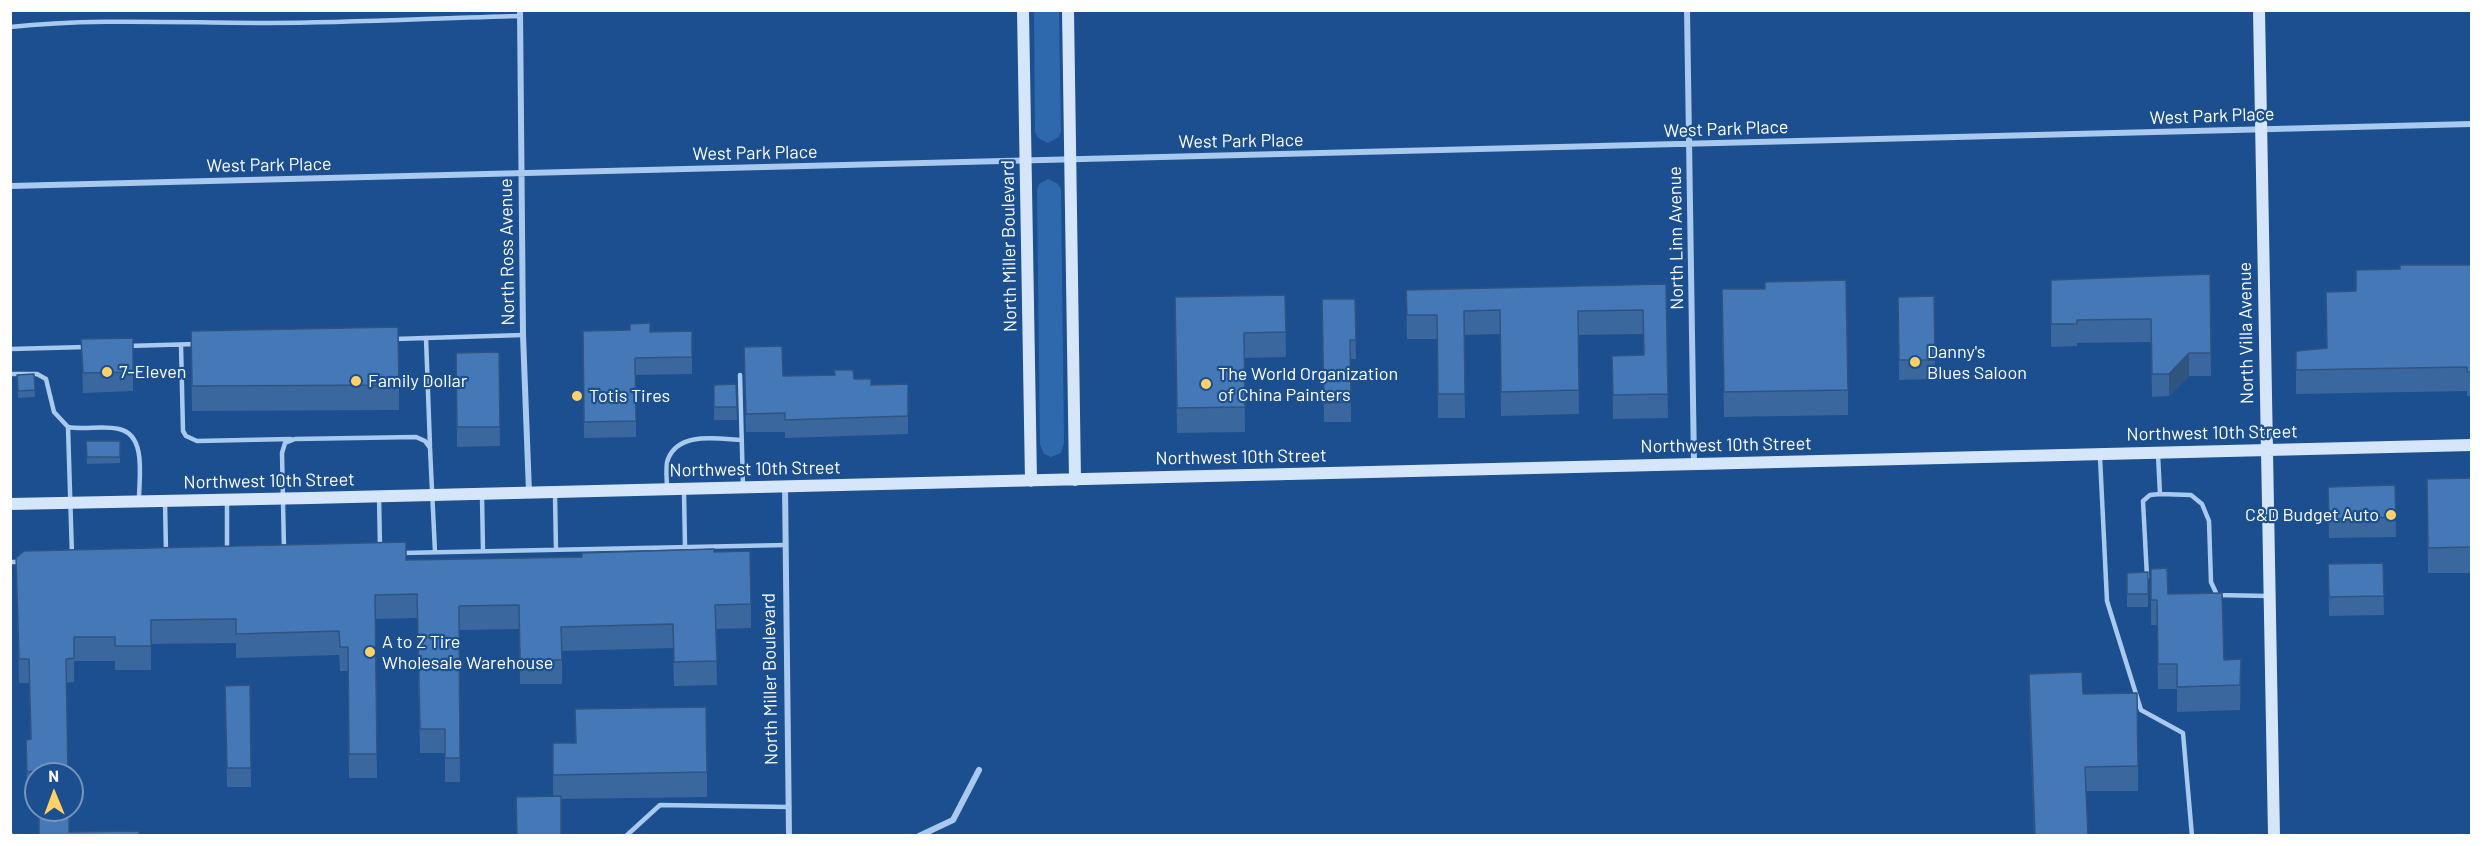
<!DOCTYPE html>
<style>
body{margin:0}
#map{position:relative;width:2482px;height:846px;overflow:hidden;background:#1b4f8f;font-family:Barlow,sans-serif}
canvas{display:block}
.frame{position:absolute;inset:0;border:12px solid #fff;pointer-events:none}
.north{position:absolute;left:24px;top:762px;width:60px;height:60px;box-sizing:border-box;background:#1b4f8f;border:2px solid #7695bc;border-radius:50%;rotate:359deg;font-size:16px;font-weight:700;line-height:24px;text-align:center;color:#fff}
.north::after{content:'';display:block;margin:auto;width:21px;height:27px;background:#ffd166;clip-path:polygon(50% 0,100% 100%,50% 72%,0 100%)}
</style>
<div id="map">
<canvas width="2482" height="846"></canvas>
<div class="frame"></div>
<div class="north">N</div>
</div>
<script>
const context = document.querySelector('canvas').getContext('2d');
context.lineJoin = 'round';
function fill(path, color) { context.fillStyle = color; context.fill(path, 'evenodd'); }
function trace(path, color, width, dash) { context.strokeStyle = color; context.lineWidth = width; context.lineCap = dash ? 'butt' : 'round'; context.setLineDash(dash || []); context.stroke(path); }
function drawText(font, color, halo, rows, align = 'center') {
  context.font = font + ' Barlow,sans-serif'; context.lineWidth = 4.5; context.setLineDash([]); context.textBaseline = 'middle'; context.strokeStyle = halo; context.fillStyle = color; for (const [text, x, y, turn = 0] of rows) {
    context.save(); context.translate(x, y); context.rotate((+turn || 0) * Math.PI / 180); context.textAlign = isNaN(turn) ? turn : align; if (halo) context.strokeText(text, 0, 0); context.fillText(text, 0, 0); context.restore();
  }
}
const green = new Path2D(`
 M1034 11H1059L1061 131 1059 137 1048 143 1038 138 1035 132Z
 M1048 179 1058 184 1061 189 1064 443 1061 453 1051 457 1044 454 1040 445 1037 190 1039 184Z`);
const lane = new Path2D(`
 M10 27C96 18 183 23 270 23 353 23 436 18 520 16
 M426 338 430 446
 M394 339 523 335
 M181 345 183 431 186 436 197 441 291 439
 M127 346 197 344
 M10 349 86 347
 M10 374H37L46 379 54 412 68 427C85 430 103 425 119 429 147 435 139 478 139 499
 M740 375 743 487
 M68 427 72 556
 M2158 455 2160 494 2191 495 2202 504 2209 521 2211 582 2217 595 2268 596
 M2100 457 2107 601 2141 710 2183 733 2192 836
 M667 488C667 480 665 466 668 459 679 431 718 439 742 440
 M684 491 685 547
 M555 495 556 550
 M379 496 380 548
 M482 496 483 551
 M227 500V551
 M165 501 166 552
 M284 550 282 453 285 443 295 439 416 437 425 441 430 448 435 552
 M402 553 786 545
 M10 562H22
 M2147 577 2143 501 2150 495 2160 494
 M10 833 11 836
 M626 836 660 805 789 807`);
const street = new Path2D(`
 M520 10 523 335 529 492
 M1687 10 1694 464
 M10 186 2472 124
 M785 486 789 836
 M919 836 953 820 979 770`);
const secondary = new Path2D(`
 M1023 10 1031 481
 M1068 10 1075 480
 M2259 10 2274 836
 M10 504 310 498 2472 445`);
const wall = new Path2D(`
 M2472 265V396H2467V391L2296 394V351L2327 348 2356 291 2400 269Z
 M2210 274 2211 376H2189L2169 396 2152 397 2151 342 2077 343V346L2051 347V280Z
 M1666 284 1668 418 1613 419 1612 356 1644 355 1643 334 1578 335 1579 414 1501 416 1500 334 1464 335 1465 418H1438L1437 339H1407L1406 290Z
 M1285 295 1286 357 1244 358 1245 432 1177 433 1175 322Z
 M1934 296 1935 379 1899 380 1898 297Z
 M1322 299H1355L1356 359H1351V422H1324Z
 M1722 314 1848 390V415L1724 417Z
 M583 331H692V374L636 375V437L584 438Z
 M133 338V391L83 393 81 339Z
 M744 347 783 376 854 379 871 385 908 384V434L785 438V432H746Z
 M499 352 500 446 457 447 456 353Z
 M191 356 399 385V410L192 411Z
 M34 374 35 397 18 398 17 375Z
 M736 384 737 420H714V385Z
 M86 441H120V463L87 464Z
 M2472 478V573H2428L2427 504Z
 M2395 485 2396 537 2329 538 2328 487Z
 M714 552 751 604V628L716 629 717 685 674 686 673 648 562 651V684H520L519 629 459 630 460 782H445V753H420L417 618 375 619 377 778H349L348 671H340L339 655 236 658V643L151 644V670H115V661H74V682L66 683 68 774H36V795L27 796 26 740 31 739 29 683H19L16 558 406 560 582 557Z
 M2383 563 2384 615 2329 616 2328 564Z
 M2151 569 2168 594 2224 660 2241 685 2240 710 2177 712V689H2158L2157 625H2151Z
 M2148 572V607H2127V573Z
 M2029 674 2083 694 2138 766V791H2086L2088 836H2034L2029 699Z
 M250 685 251 787H227L225 686Z
 M553 743 707 772V797L561 799 553 796Z`);
const shadedWall = new Path2D(`
 M2189 353V376L2169 396V374Z
 M2241 659V685L2240 710V685Z`);
const building = new Path2D(`
 M2400 265H2472V372H2467V367L2296 370V351L2327 348 2326 292 2356 291V270L2400 269Z
 M2210 274 2211 353H2189L2169 374H2152L2151 319 2077 320V324H2051V280Z
 M1846 280 1848 390 1724 392 1722 289H1765V282Z
 M1666 284 1668 394 1613 395 1612 356 1644 355 1643 310 1578 311 1579 390 1501 392 1500 310 1464 311 1465 394H1438L1437 315H1407L1406 290Z
 M1285 295 1286 332 1244 333 1245 407 1177 408 1175 297Z
 M1934 296 1935 360H1899L1898 297Z
 M1322 299H1355L1356 340H1350L1351 402 1324 403Z
 M650 323V332L692 331V357L635 358 636 421 584 422 583 331 630 330V324Z
 M398 327 399 385 192 386 191 331Z
 M133 338V372L83 373 81 339Z
 M782 346 783 376 835 375 834 370H853L854 379H871V385L908 384V416L785 420V413L746 414 744 347Z
 M499 352 500 427H457L456 353Z
 M34 374 35 390 18 391 17 375Z
 M736 384 737 407H714V385Z
 M86 441H120V457H87Z
 M2472 478V547L2428 548 2427 479Z
 M2395 485 2396 517 2329 519 2328 487Z
 M406 542V560L582 557V553L714 549V552L750 551 751 604 715 605 717 661 674 662 673 624 561 627 562 660H520L519 605 459 606 460 758H445V729H420L417 594 375 595 377 754H349L348 647H340L339 631 236 634V619L151 620V646H115V637H74V658L66 659 68 774H38V771L27 772 26 740 31 739 29 659H19L16 558 24 551Z
 M2383 563 2384 596 2329 597 2328 564Z
 M2167 568 2168 594 2222 593 2224 660 2241 659 2240 685 2177 687V664H2158L2157 600H2151V569Z
 M2148 572V594H2127V573Z
 M2082 672 2083 694 2137 693 2138 766 2085 767 2088 836H2035L2029 674Z
 M250 685 251 768H227L225 686Z
 M706 707 707 772 553 775V743H576L575 709Z
 M561 796V836H517L516 797Z
 M39 810H69V832L139 831V836H39Z`);
const markers = [
 [1915,362,6,"#ffd166"],
 [107,372,6,"#ffd166"],
 [356,381,6,"#ffd166"],
 [1206,384,6,"#ffd166"],
 [577,396,6,"#ffd166"],
 [2391,515,6,"#ffd166"],
 [370,652,6,"#ffd166"]
];
const streetNames = [
 ["West Park Place",2212,116,-2],
 ["West Park Place",1726,129,-2],
 ["West Park Place",1241,141,-1],
 ["West Park Place",755,153,-1],
 ["West Park Place",269,165,-1],
 ["North Linn Avenue",1676,238,-91],
 ["North Miller Boulevard",1009,246,-91],
 ["North Ross Avenue",507,252,-91],
 ["North Villa Avenue",2246,333,-91],
 ["Northwest 10th Street",2212,433,-1],
 ["Northwest 10th Street",1726,445,-1],
 ["Northwest 10th Street",1241,457,-1],
 ["Northwest 10th Street",755,469,-1],
 ["Northwest 10th Street",269,481,-1],
 ["North Miller Boulevard",770,679,-91]
];
const poiNames = [
 ["Danny's",1927,352],
 ["Blues Saloon",1927,373],
 ["7-Eleven",119,372],
 ["The World Organization",1218,374],
 ["of China Painters",1218,395],
 ["Family Dollar",368,381],
 ["Totis Tires",589,396],
 ["C&D Budget Auto",2379,515,"right"],
 ["A to Z Tire",382,642],
 ["Wholesale Warehouse",382,663]
];
fill(green, '#2e69ad');
trace(lane, '#a9c9ee', 4.5);
trace(street, '#a9c9ee', 6);
trace(secondary, '#d6e6fa', 12);
fill(wall, '#3a679d');
fill(shadedWall, '#305480');
fill(building, '#4478b7');
trace(building, '#305480', 1.5);
for (const [x, y, r, color] of markers) { const dot = new Path2D(); dot.arc(x, y, r, 0, 2 * Math.PI); context.fillStyle = color; context.fill(dot); trace(dot, '#1b4f8f', 2); }
drawText('18px', '#fff', '#1b4f8f', streetNames);
drawText('18px', '#fff', '#1b4f8f', poiNames, 'left');
</script>
